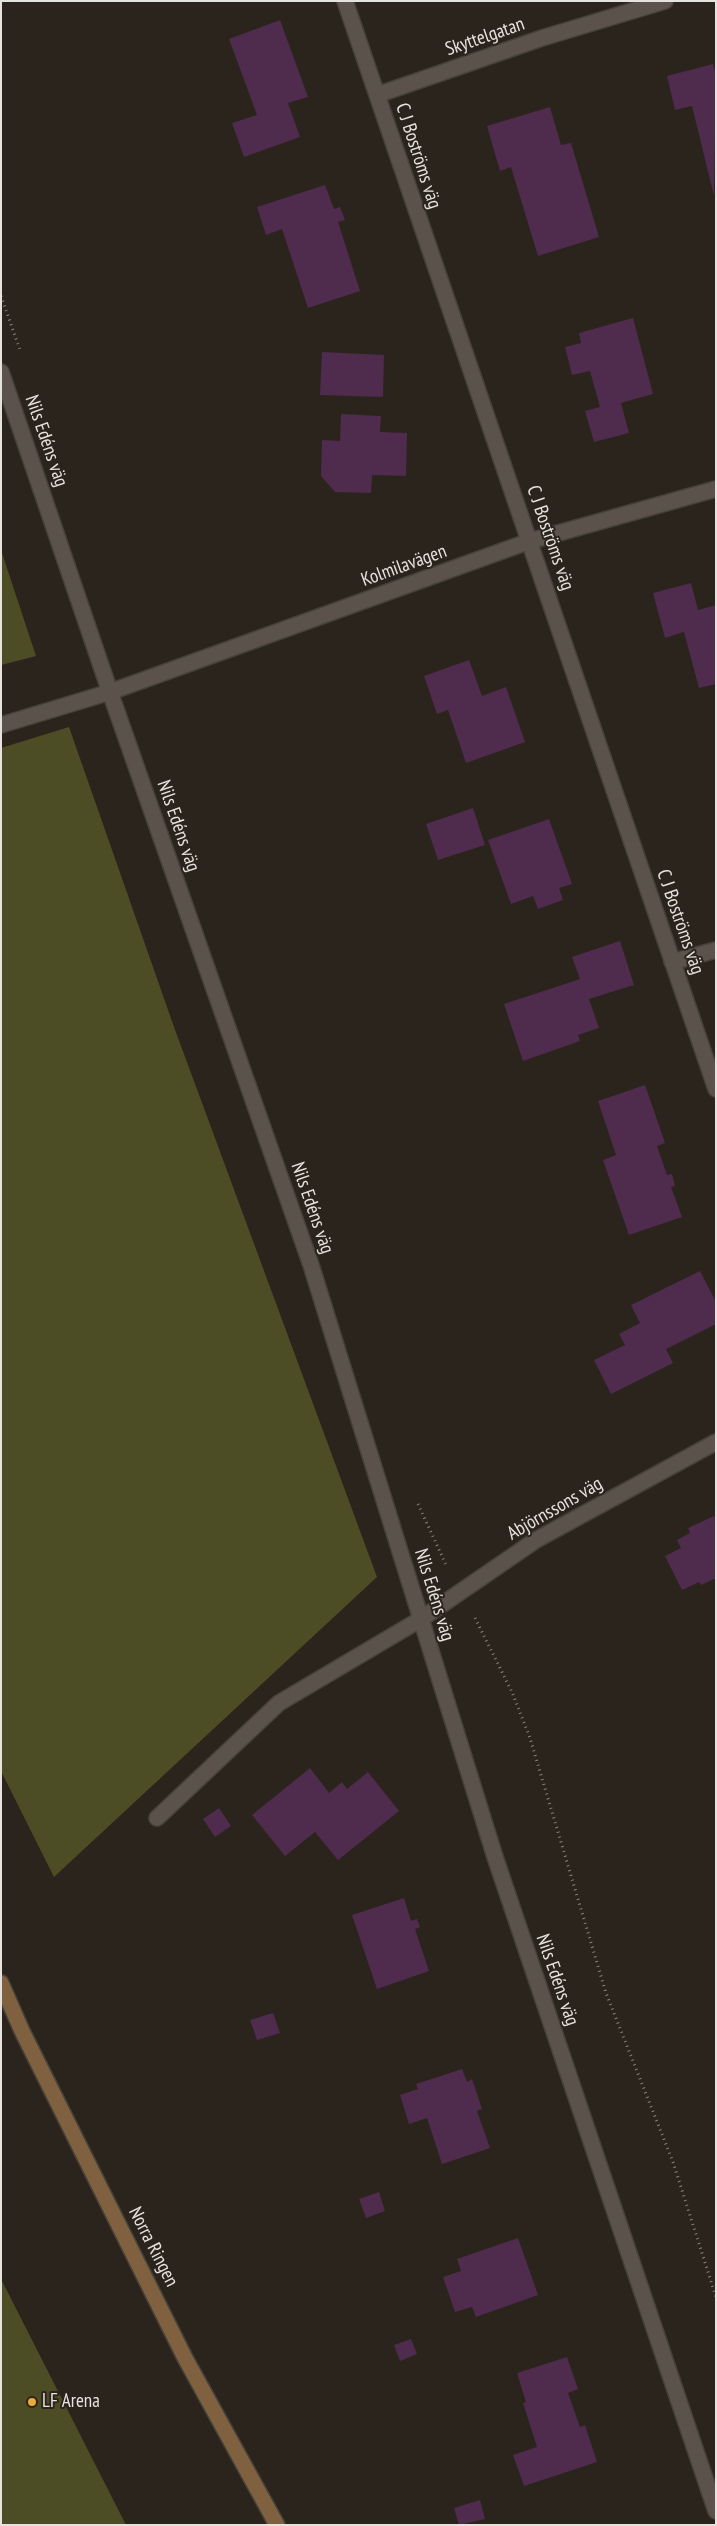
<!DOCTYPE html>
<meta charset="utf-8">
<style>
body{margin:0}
#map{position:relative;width:717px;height:2526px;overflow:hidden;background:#2b241d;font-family:"PT Sans Narrow",sans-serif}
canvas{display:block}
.frame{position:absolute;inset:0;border:2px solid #e6e2dd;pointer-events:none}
</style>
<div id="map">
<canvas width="717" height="2526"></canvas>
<div class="frame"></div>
</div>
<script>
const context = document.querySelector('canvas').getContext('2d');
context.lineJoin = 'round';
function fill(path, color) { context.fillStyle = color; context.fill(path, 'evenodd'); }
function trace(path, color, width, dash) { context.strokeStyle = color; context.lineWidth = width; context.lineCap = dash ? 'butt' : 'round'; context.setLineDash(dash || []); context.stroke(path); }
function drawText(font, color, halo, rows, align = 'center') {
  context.font = font + ' "PT Sans Narrow",sans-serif'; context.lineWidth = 4; context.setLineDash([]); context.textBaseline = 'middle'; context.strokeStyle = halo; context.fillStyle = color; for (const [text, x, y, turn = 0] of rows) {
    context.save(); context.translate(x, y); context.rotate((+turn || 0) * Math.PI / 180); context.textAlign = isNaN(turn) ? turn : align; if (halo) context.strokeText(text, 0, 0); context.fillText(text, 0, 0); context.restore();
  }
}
const green = new Path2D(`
 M1 550 36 656 1 665Z
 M69 727 174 1027 377 1577 54 1877 1 1771V748Z
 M1 2279 126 2525H1Z`);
const building = new Path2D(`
 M280 20 308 97 288 103 300 137 244 157 232 123 257 115 229 39Z
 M713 64 716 76 714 196 692 106 675 110 667 76Z
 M550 107 561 145 571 143 599 237 538 256 511 167 500 171 487 126Z
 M325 185 334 209 340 207 345 220 338 222 360 291 308 308 282 229 266 235 257 207Z
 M633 318 653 394 621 403 629 433 594 442 585 411 600 407 590 371 572 375 565 347 581 343 579 333Z
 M322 352 384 355 383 397 320 395Z
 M341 414 381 416 380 432 407 433 406 476 372 475 371 493 335 492 321 476 322 440 340 441Z
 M691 583 698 610 716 605V684L699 688 684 632 665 638 653 593Z
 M469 660 482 696 506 687 525 742 466 763 448 710 437 714 424 676Z
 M473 808 485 845 438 860 426 824Z
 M549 819 572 884 559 888 563 900 538 909 533 896 511 904 488 840Z
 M620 941 634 985 589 999 599 1028 578 1035 580 1041 523 1061 504 1004 580 979 572 957Z
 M645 1085 665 1143 657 1146 667 1175 672 1174 675 1186 671 1187 682 1217 629 1235 603 1160 616 1155 598 1101Z
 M700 1271 716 1302V1324L666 1349 673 1363 611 1394 594 1360 625 1345 619 1334 640 1323 631 1305Z
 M714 1516 716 1520V1578L701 1585 699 1582 682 1590 665 1556 681 1548 677 1540 690 1533 688 1528Z
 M310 1768 329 1793 342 1782 347 1789 368 1772 399 1811 338 1860 315 1832 285 1856 252 1815Z
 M219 1808 231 1826 215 1837 203 1819Z
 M404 1898 411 1921 417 1919 420 1927 415 1929 429 1971 377 1989 352 1915Z
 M273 2013 280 2033 257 2040 250 2020Z
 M462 2069 467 2082 472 2079 482 2109 477 2111 490 2148 442 2164 427 2118 409 2124 400 2095 418 2089 416 2084Z
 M379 2192 385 2211 366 2218 359 2199Z
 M518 2238 538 2295 476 2317 472 2307 455 2312 443 2277 461 2271 457 2259Z
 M411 2339 417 2354 400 2361 394 2345Z
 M567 2357 578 2389 568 2393 580 2427 585 2425 597 2462 524 2486 513 2455 537 2447 523 2403 526 2402 517 2373Z
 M480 2500 485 2519 459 2525 454 2508Z`);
const path = new Path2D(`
 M1 296 20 350
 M418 1504 447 1567
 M475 1618 512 1692 530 1738 606 1993 673 2162 716 2297`);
const lane = new Path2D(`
 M1 725 110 692
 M157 1818 279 1703 421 1619`);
const street = new Path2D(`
 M345 1 716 1089
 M377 95 542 38 665 1
 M1 372 110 692 311 1265 495 1857 716 2511
 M110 692 530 541 716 489
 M672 962 716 950
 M421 1619 536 1540 716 1442`);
const secondary = new Path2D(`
 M1 1983 22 2031 185 2358 277 2525`);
const markers = [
 [32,2402,5,"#ebaa39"]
];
const streetNames = [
 ["Skyttelgatan",485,37,-19],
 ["C J Boströms väg",418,156,72],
 ["Nils Edéns väg",46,441,71],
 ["C J Boströms väg",550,538,71],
 ["Kolmilavägen",404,566,-20],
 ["Nils Edéns väg",178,826,71],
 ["C J Boströms väg",680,922,71],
 ["Nils Edéns väg",312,1208,71],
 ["Abjörnssons väg",555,1509,-30],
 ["Nils Edéns väg",434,1595,73],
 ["Nils Edéns väg",557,1980,71],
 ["Norra Ringen",153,2247,63]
];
const poiNames = [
 ["LF Arena",42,2402]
];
fill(green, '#4c4d24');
fill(building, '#4f2b4d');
trace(lane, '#46413a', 18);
trace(street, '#46413a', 18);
trace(secondary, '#46413a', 18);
trace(path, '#8a847e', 3, [1, 4]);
trace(lane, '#5b534b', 15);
trace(street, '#5b534b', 15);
trace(secondary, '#7f6140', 15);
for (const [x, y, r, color] of markers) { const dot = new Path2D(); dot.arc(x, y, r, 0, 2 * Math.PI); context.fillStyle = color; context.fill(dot); trace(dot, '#2b241d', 2); }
drawText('19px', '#e6e2dd', '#2b241d', streetNames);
drawText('19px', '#e6e2dd', '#2b241d', poiNames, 'left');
</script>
